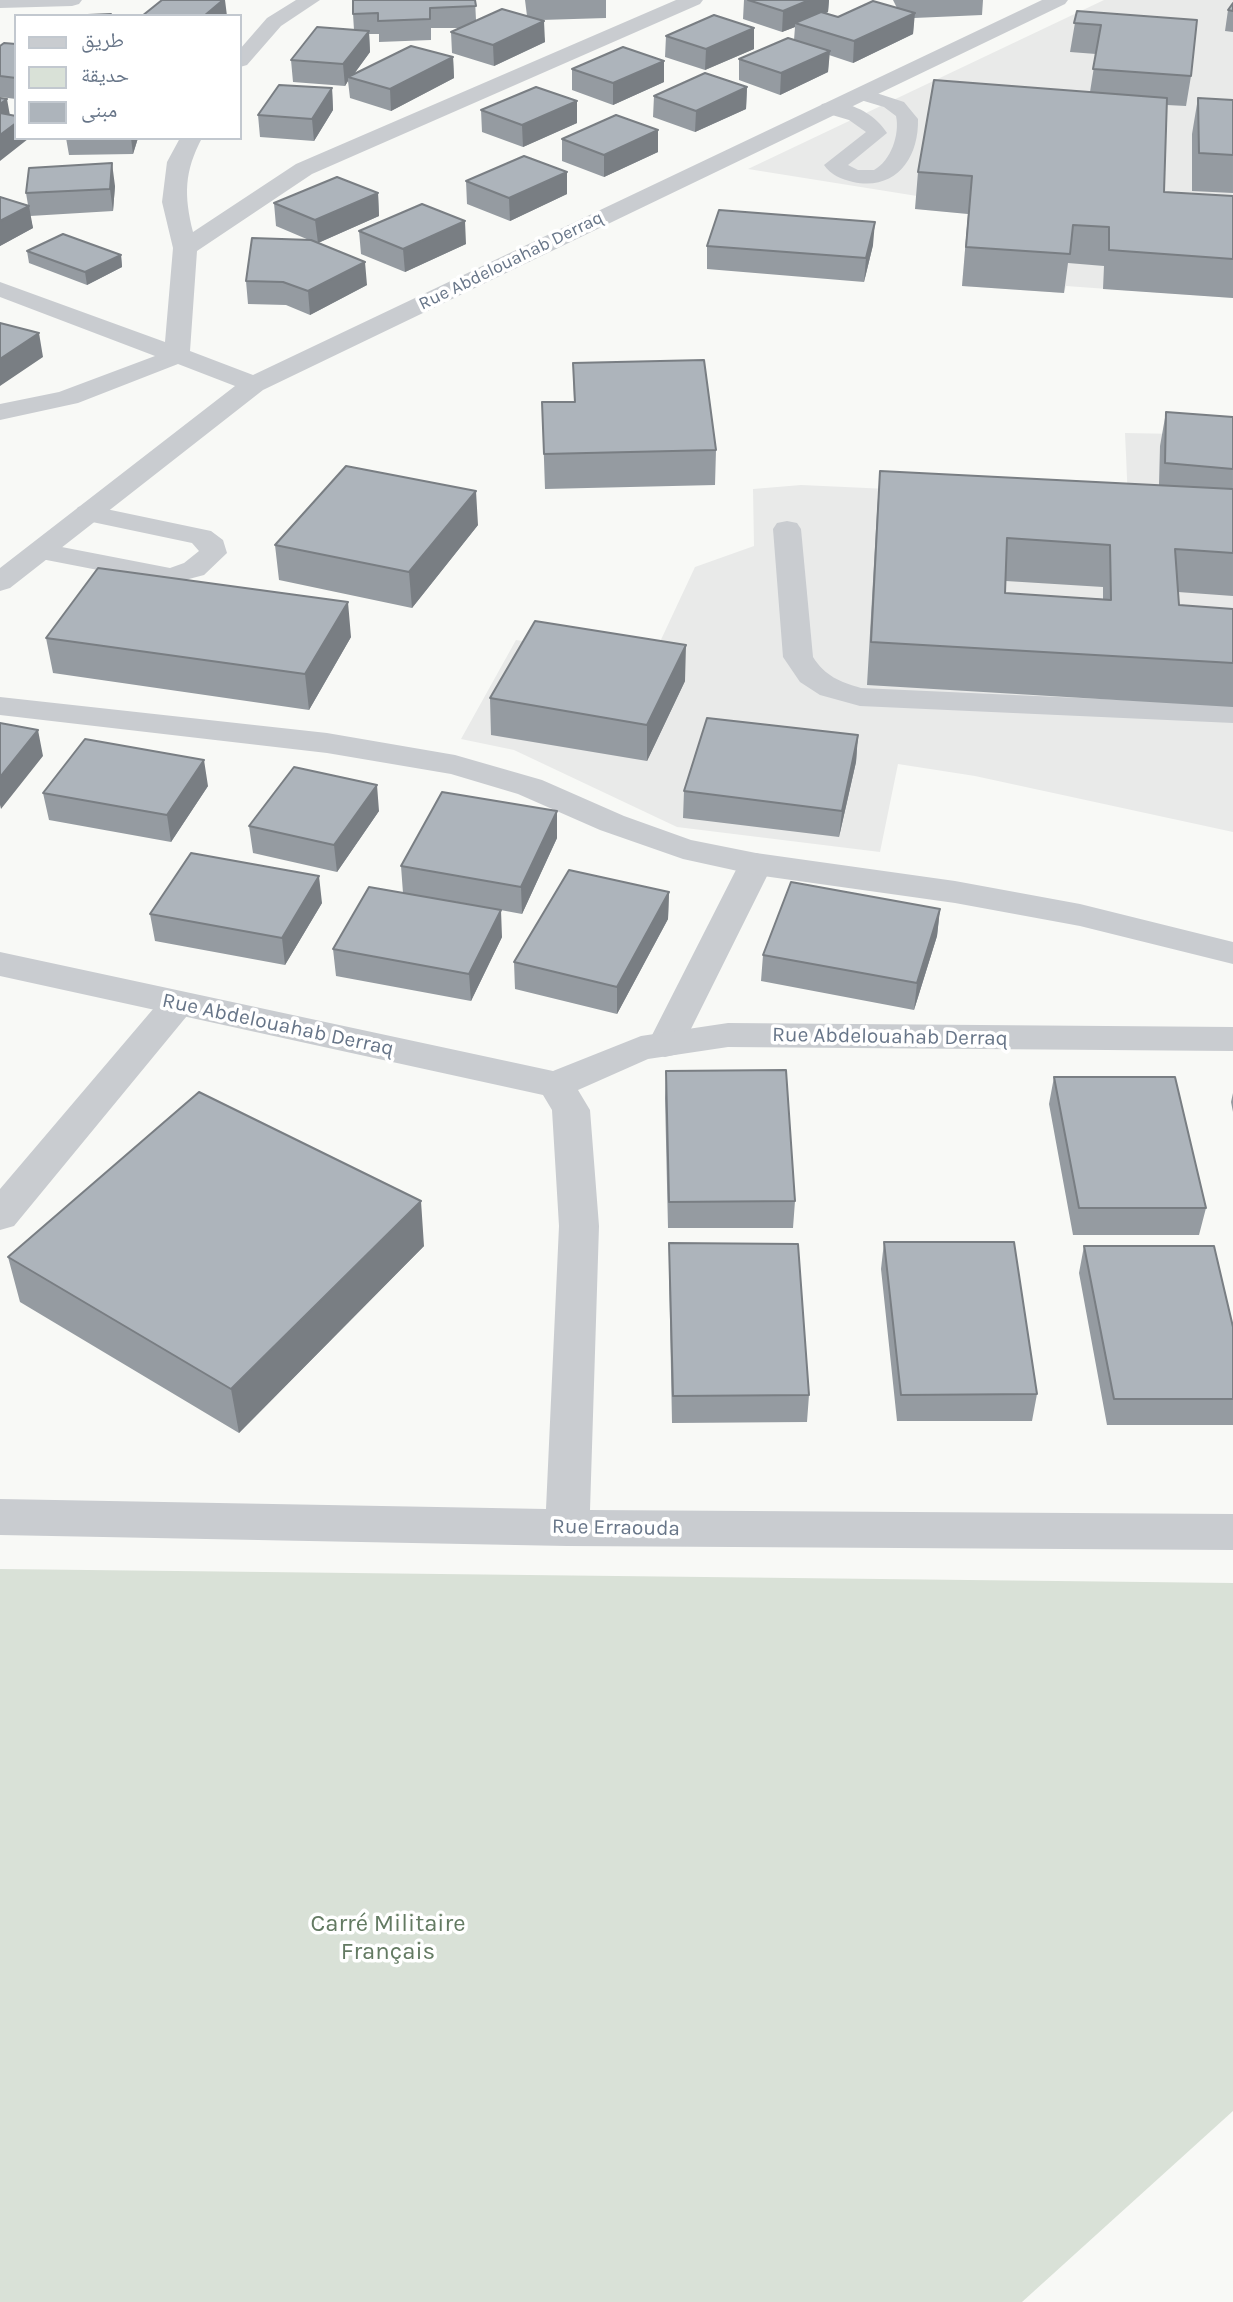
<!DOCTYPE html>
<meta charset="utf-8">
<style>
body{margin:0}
#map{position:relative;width:1233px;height:2302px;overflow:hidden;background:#f8f9f6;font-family:Karla,"Noto Naskh Arabic",sans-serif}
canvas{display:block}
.legend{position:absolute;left:14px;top:14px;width:228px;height:126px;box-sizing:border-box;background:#fff;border:2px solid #c2c8cf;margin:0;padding:9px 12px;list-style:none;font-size:21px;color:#677588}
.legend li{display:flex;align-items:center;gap:14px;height:35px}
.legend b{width:35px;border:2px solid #c2c8cf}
</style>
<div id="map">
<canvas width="1233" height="2302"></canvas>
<ul class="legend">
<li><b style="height:9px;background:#c9ccd0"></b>طريق</li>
<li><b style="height:19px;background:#d9e1d7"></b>حديقة</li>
<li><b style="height:19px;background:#adb4bb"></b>مبنى</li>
</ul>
</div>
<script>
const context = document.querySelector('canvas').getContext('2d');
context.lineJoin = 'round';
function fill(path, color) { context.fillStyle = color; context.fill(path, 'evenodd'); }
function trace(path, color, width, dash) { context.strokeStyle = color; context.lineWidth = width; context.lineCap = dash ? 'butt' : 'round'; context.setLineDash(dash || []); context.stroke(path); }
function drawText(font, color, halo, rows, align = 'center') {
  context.font = font + ' Karla,sans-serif'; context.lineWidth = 7; context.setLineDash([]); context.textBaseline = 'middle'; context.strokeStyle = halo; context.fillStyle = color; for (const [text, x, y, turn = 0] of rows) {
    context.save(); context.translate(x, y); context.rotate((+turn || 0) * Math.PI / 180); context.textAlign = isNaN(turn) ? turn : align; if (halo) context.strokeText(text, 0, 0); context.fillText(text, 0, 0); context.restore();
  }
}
const built = new Path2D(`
 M1104 0H1233V298L1066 286 1064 293 962 286 968 214 915 209 917 196 748 169Z
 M1125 433 1233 435V832L975 776 898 764 880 852 677 827 514 750 461 739 516 640 651 661 695 567 754 546 753 489 801 485 1128 500Z`);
const green = new Path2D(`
 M0 1569 1233 1583V2111L1022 2302H0Z`);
const service = new Path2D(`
 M861 88 904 102 918 119C919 159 895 191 853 182 841 179 831 175 824 165L866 132 849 120 822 112 819 108 822 104C846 98 875 113 887 133L848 165 858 170H874C891 161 900 134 896 116L884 107 854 98 851 94 854 90Z
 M87 505 211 531 223 540 227 553 204 575 170 584 31 557 27 551 31 545 41 543 170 568 184 563 199 551 192 543 78 519 74 513 78 507Z
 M787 521 797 523 801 529 813 657C825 676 840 682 861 688L1233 705V723L860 706 820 695 800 682 783 657 773 529 777 523Z`);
const pedestrian = new Path2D(`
 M756 853 768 857 773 864 683 1045 678 1054 665 1057 652 1054 647 1045 739 864 744 857Z
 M178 991 191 995 196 1003 191 1011 14 1226 0 1230V1189L165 995Z`);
const minor = new Path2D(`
 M0 0H82L79 4 72 6 0 8Z
 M296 0H320L281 26 247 65 240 67V49L267 18Z
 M676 0H703L700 4 312 174 197 251 190 351 253 375 1042 0H1068L1065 4 263 390 10 588 0 591V568L235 386 178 364 78 403 0 420V404L59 392 155 356 0 297V282L165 342 173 248 162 202 167 162 180 138H202C184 172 184 195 193 232L296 164Z
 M0 697 327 733 455 755 542 780 624 816 691 840 756 853 955 881 1080 904 1233 942V964L1080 926 955 903 756 875 683 859 600 830 518 794 451 774 327 753 0 715Z
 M0 952 553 1071 641 1036 728 1023 1233 1027V1051L728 1047 648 1059 578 1090 590 1110 599 1226 590 1510 1233 1514V1550L567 1546 0 1535V1499L546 1509 559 1226 552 1110 543 1095 0 976Z`);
const wall = new Path2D(`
 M475 0 476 20 527 16 525 0H606V18L541 20 545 42 494 66 452 53 451 32 460 28H431V40L379 42V34H369L370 52 354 74 453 57 454 78 391 111 350 98 348 81 345 86 293 82 291 60 354 30 353 14Z
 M744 0H829L828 12 825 13 838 17 897 8 893 0H983L982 15 914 18 913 34 853 63 829 55 828 72 780 95 739 80V59L794 40 795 27 782 32 743 19Z
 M1233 3V32L1225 31 1228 10Z
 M1077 11 1191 76 1186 106 1167 105 1164 192 1233 196V298L1103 289 1104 266 1068 263 1064 293 962 286 968 214 915 209 918 172 1090 92 1096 54 1070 52Z
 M666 36 754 49 705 70 665 57Z
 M16 44V99L0 97V46Z
 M664 61V82L613 105 572 90V69Z
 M747 87 746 109 695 132 653 117 654 96Z
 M332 88 333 110 314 141 260 137 258 115Z
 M1198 98 1233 100V193L1192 191V134Z
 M577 101V123L523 147 482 132 481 110Z
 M658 130V152L604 177 562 161V139Z
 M66 138H138L133 154 69 155Z
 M466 181 567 194 510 221 467 204Z
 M115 186 113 211 30 216 33 228 0 246V197L28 205 26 193Z
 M378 193 379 216 318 243 367 285 310 315 286 305 248 304 246 281 309 240 276 226 274 203Z
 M359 231 466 244 405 272 361 254Z
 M873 245 864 282 707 269V246Z
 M27 251 121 255 122 267 87 285 29 263Z
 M573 363 716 450 715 485 545 489 542 402H574Z
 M1166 412 1233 417V596L1178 592 1179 605 1233 609V707L867 685 877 512 880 471 1159 485 1160 446ZM1006 581 1103 587V599L1005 593Z
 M478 525 412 608 279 580 275 545Z
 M351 637 309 710 53 673 46 638Z
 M685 681 647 761 491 735 490 698Z
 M858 735 856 762 839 837 683 818 684 791Z
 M208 786 171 842 49 820 43 793Z
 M379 811 337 872 253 853 249 826Z
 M557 838 522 914 452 901 502 937 471 1001 336 976 333 949 403 893 401 866Z
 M669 892 668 919 617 1014 515 989 514 962Z
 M322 903 285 965 155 941 150 914Z
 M940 909 937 936 914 1010 761 981 763 955Z
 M666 1071 795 1201 793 1228H668L665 1098Z
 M1054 1077 1206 1208 1199 1235H1073L1049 1104Z
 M1233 1093V1112L1231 1102Z
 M884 1242 1037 1394 1032 1421H897L881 1269Z
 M669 1243 809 1395 807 1422 672 1423 669 1270Z
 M424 1246 239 1433 20 1302 8 1257Z
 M1084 1246 1233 1327V1425H1107L1079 1273Z`);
const shadedWall = new Path2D(`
 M223 0H225L227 16H204Z
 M809 0H829L828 12 800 25 795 23V27L782 32 783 11Z
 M915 13 913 34 853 63 854 41Z
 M544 21 545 42 494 66 493 45Z
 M754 28V49L705 70 706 49Z
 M369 31 370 52 351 78 348 77V81L345 86 343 64Z
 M830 51 828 72 780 95 781 73Z
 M453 57 454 78 391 111 390 89Z
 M664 61V82L613 105V83Z
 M747 87 746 109 695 132 696 111Z
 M332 88 333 110 314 141 312 119Z
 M7 99 11 121 0 129V104Z
 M577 101V123L523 147 522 125Z
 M16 123V138L28 139 0 161V135Z
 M658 130V152L604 177V155Z
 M131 138H138L133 154Z
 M112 163 115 186 113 211 110 189Z
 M567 172V194L510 221 509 198Z
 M378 193 379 216 318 243 315 220Z
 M29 206 33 228 0 246V221Z
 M465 221 466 244 405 272 403 249Z
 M875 222 873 245 864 282 866 258Z
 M121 255 122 267 87 285 85 272Z
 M365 262 367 285 310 315 308 291Z
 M39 333 43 357 0 386V359Z
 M476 491 478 525 412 608 409 572Z
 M348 602 351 637 309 710 305 674Z
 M686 645 685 681 647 761V725Z
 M38 730 43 756 1 809 0 805V777Z
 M858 735 856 762 839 837 842 811Z
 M204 760 208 786 171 842 167 815Z
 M377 785 379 811 337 872 334 845Z
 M557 811V838L522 914 521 887Z
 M319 876 322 903 285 965 282 938Z
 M669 892 668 919 617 1014V987Z
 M940 909 937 936 914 1010 917 983Z
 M501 910 502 937 471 1001 469 974Z
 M421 1201 424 1246 239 1433 231 1389Z`);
const building = new Path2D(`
 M162 0H223L204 16H142Z
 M353 0H475L476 6 430 8V19L378 21V13L353 14Z
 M748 0H809L783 11Z
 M873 1 915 13 854 41 795 23 821 12 838 17Z
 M1233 3V11L1228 10Z
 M502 9 544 21 493 45 451 32Z
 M1077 11 1197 20 1191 76 1093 69 1101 25 1074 23Z
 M111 14 110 16H64Z
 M714 15 754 28 706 49 666 36Z
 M317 27 369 31 343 64 291 60Z
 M788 38 830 51 781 73 739 59Z
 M4 43 16 44V78L0 76V46Z
 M411 46 453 57 390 89 348 77Z
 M623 47 664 61 613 83 572 69Z
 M705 73 747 87 696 111 654 96Z
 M934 80 1167 98 1164 192 1233 196V259L1109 250V227L1073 225 1070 254 966 247 972 176 918 172Z
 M279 85 332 88 312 119 258 115Z
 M536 87 577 101 522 125 481 110Z
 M0 98 7 99 0 104Z
 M1198 98 1233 100V155L1199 153Z
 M0 113 16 116V123L0 135Z
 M616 115 658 130 604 155 562 139Z
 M524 156 567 172 509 198 466 181Z
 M112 163 110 189 26 193 29 168Z
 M337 177 378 193 315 220 274 203Z
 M0 197 29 206 0 221Z
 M422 204 465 221 403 249 359 231Z
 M719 210 875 222 866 258 707 246Z
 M63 234 121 255 85 272 27 251Z
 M252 238 311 240 365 262 308 291 283 282 246 281Z
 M0 323 39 333 0 359Z
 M704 360 716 450 544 454 542 402H575L573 363Z
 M1166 412 1233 417V469L1165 463Z
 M346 466 476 491 409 572 275 545Z
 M880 471 1233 489V553L1175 549 1179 605 1233 609V663L871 642ZM1007 538 1110 545 1111 600 1005 593Z
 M98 568 348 602 305 674 46 638Z
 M535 621 686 645 647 725 490 698Z
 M707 718 858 735 842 811 684 791Z
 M0 723 38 730 0 777Z
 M85 739 204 760 167 815 43 793Z
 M294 767 377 785 334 845 249 826Z
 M442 792 557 811 521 887 401 866Z
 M191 853 319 876 282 938 150 914Z
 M569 870 669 892 617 987 514 962Z
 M791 882 940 909 917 983 763 955Z
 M369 887 501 910 469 974 333 949Z
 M786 1070 795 1201 669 1202 666 1071Z
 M1054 1077H1175L1206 1208H1079Z
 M199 1092 421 1201 231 1389 8 1257Z
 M884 1242H1014L1037 1394 901 1395Z
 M669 1243 798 1244 809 1395 673 1396Z
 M1084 1246H1214L1233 1327V1399H1114Z`);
const farStreetnames = [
 ["Rue Abdelouahab Derraq",511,261,-26]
];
const streetNames = [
 ["Rue Abdelouahab Derraq",278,1025,12],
 ["Rue Abdelouahab Derraq",890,1037,1],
 ["Rue Erraouda",616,1528,1]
];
const nearParknames = [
 ["Carré Militaire",388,1924],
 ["Français",388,1952]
];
fill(built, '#e9eae9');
fill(green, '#d9e1d7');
fill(service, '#c9ccd0');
fill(pedestrian, '#c9ccd0');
fill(minor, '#c9ccd0');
fill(wall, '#959ba1');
fill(shadedWall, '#797e83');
fill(building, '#adb4bb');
trace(building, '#797e83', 2);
drawText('18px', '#677588', '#fff', farStreetnames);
drawText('21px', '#677588', '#fff', streetNames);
drawText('24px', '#637a62', '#fff', nearParknames);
</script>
